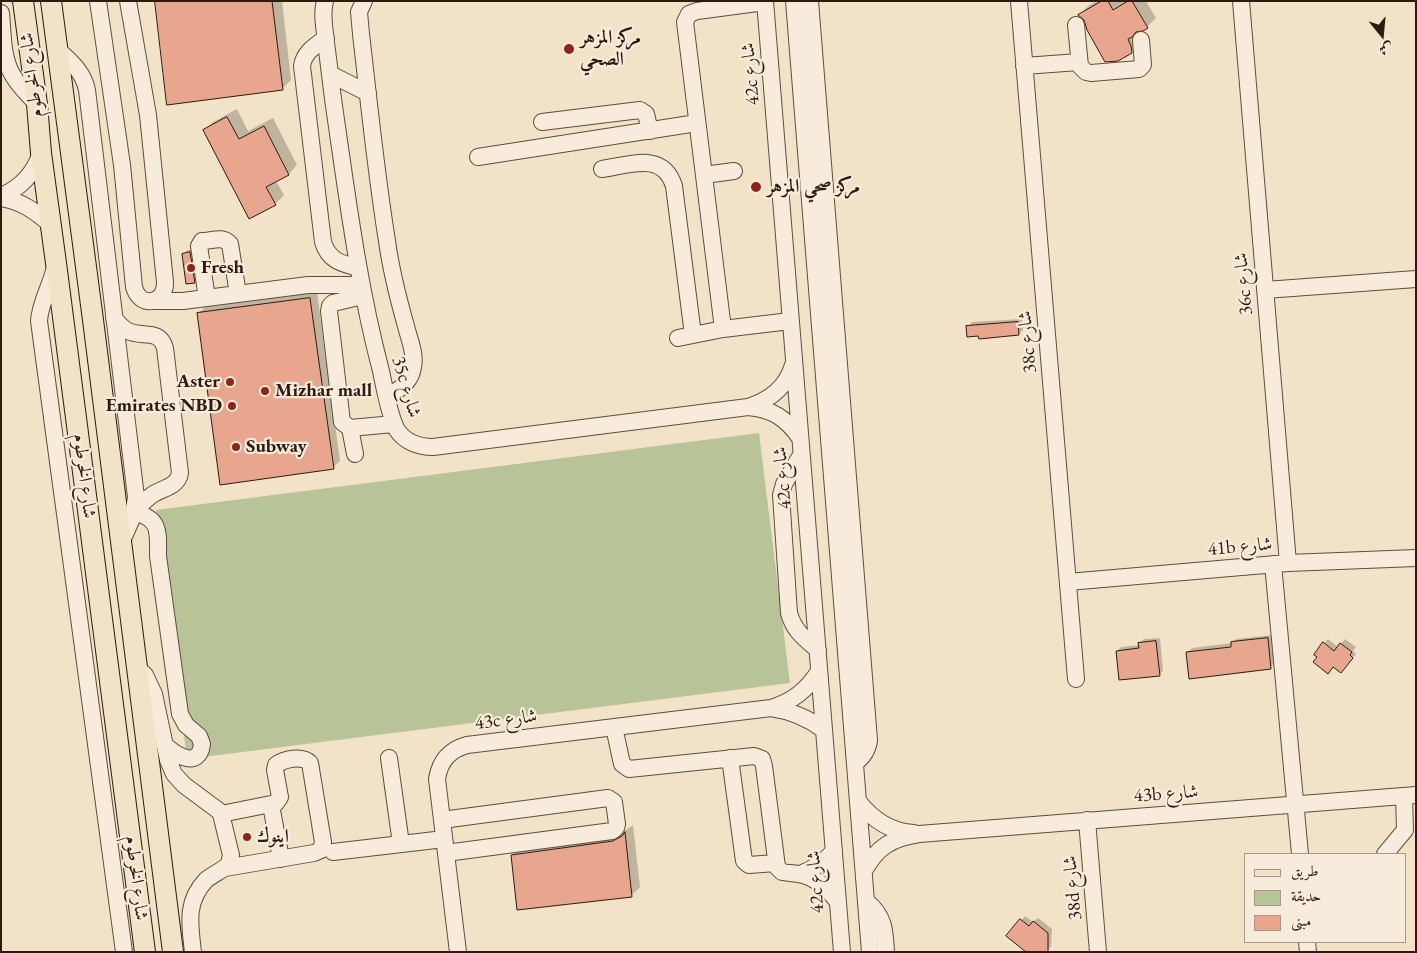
<!DOCTYPE html>
<meta charset="utf-8">
<style>
body{margin:0}
#map{position:relative;width:1417px;height:953px;overflow:hidden;background:#f2e2c7;font-family:"EB Garamond",Amiri,serif}
canvas{display:block}
.frame{position:absolute;inset:0;border:2px solid #2e1a10;pointer-events:none}
.legend{position:absolute;left:1244px;top:853px;width:162px;height:90px;box-sizing:border-box;background:#f7ecdb;border:1px solid #a7988a;margin:0;padding:6px 9px;list-style:none;font-size:15px;color:#2e1a10}
.legend li{display:flex;align-items:center;gap:10px;height:25px}
.legend b{width:25px;border:1px solid #a7988a}
.north{position:absolute;left:1357px;top:10px;width:50px;height:50px;-webkit-text-stroke:4px #f7ecdb;paint-order:stroke;rotate:163deg;font-size:14px;font-weight:700;line-height:20px;text-align:center;color:#2e1a10}
.north::after{content:'';display:block;margin:auto;width:18px;height:22px;background:#2e1a10;clip-path:polygon(50% 0,100% 100%,50% 72%,0 100%)}
</style>
<div id="map">
<canvas width="1417" height="953"></canvas>
<div class="frame"></div>
<ul class="legend">
<li><b style="height:6px;background:#f2e2c7"></b>طريق</li>
<li><b style="height:14px;background:#b8c497"></b>حديقة</li>
<li><b style="height:14px;background:#e9a68f"></b>مبنى</li>
</ul>
<div class="north">ش</div>
</div>
<script>
const context = document.querySelector('canvas').getContext('2d');
context.lineJoin = 'round';
function fill(path, color) { context.fillStyle = color; context.fill(path, 'evenodd'); }
function trace(path, color, width, dash) { context.strokeStyle = color; context.lineWidth = width; context.lineCap = dash ? 'butt' : 'round'; context.setLineDash(dash || []); context.stroke(path); }
function drawText(font, color, halo, rows, align = 'center') {
  context.font = font + ' "EB Garamond",Amiri,serif'; context.lineWidth = 4.5; context.setLineDash([]); context.textBaseline = 'middle'; context.strokeStyle = halo; context.fillStyle = color; for (const [text, x, y, turn = 0] of rows) {
    context.save(); context.translate(x, y); context.rotate((+turn || 0) * Math.PI / 180); context.textAlign = isNaN(turn) ? turn : align; if (halo) context.strokeText(text, 0, 0); context.fillText(text, 0, 0); context.restore();
  }
}
const green = new Path2D(`
 M759 433 790 683 187 759 156 510Z`);
const shadow = new Path2D(`
 M156 1H282L291 80 282 89Z
 M1097 1H1146L1156 18 1147 27 1136 30 1140 36V43L1131 52 1080 15 1088 6Z
 M237 109 248 131 273 118 297 165 289 174 276 181 284 195 275 204 204 131 213 122Z
 M194 249 198 278 194 282 184 254 188 250Z
 M317 292 340 461 333 468 198 314 205 307Z
 M1022 319 1023 330 1019 334 968 327 972 322Z
 M1272 635 1275 663 1270 667 1188 652 1192 648 1232 643 1236 639Z
 M1160 638 1163 671 1159 675 1117 651 1121 647 1140 645 1139 643 1144 639Z
 M1328 639 1338 647 1345 639 1356 647 1353 651 1356 654 1345 668 1324 643Z
 M633 825 640 887 631 896 512 855 521 846 623 832Z
 M1025 916 1033 922 1038 918 1052 929 1051 946 1047 952H1024L1026 950 1008 936Z`);
const building = new Path2D(`
 M155 1H272L283 90 167 105Z
 M1102 1H1108L1113 10 1128 1H1132L1148 28 1143 31 1136 32 1132 37 1128 39 1131 46 1132 53 1118 61 1105 62 1087 30 1084 20 1078 15Z
 M227 117 239 139 264 126 289 175 266 187 276 205 249 219 203 130Z
 M190 252 195 283 186 284 182 254Z
 M310 298 334 469 220 485 197 313Z
 M1018 322 1019 335 979 339 978 336 967 337 966 326Z
 M1268 638 1271 669 1189 679 1186 652 1231 647V642Z
 M1156 641 1160 676 1119 680 1116 651 1139 648 1138 643Z
 M1323 642 1334 651 1340 643 1352 652 1350 655 1353 658 1341 673 1333 667 1328 674 1313 662 1317 657 1314 655Z
 M625 832 632 897 517 910 511 855 613 841 622 836Z
 M1020 919 1029 926 1033 921 1048 933V952H1026L1006 936Z`);
const minor = new Path2D(`
 M98 1 122 165 134 287C140 309 166 304 165 282L148 115 128 1
 M325 1C321 15 325 29 326 43 329 64 331 85 334 106 347 195 358 284 381 371 384 386 390 418 397 430 405 442 419 447 433 447L748 407C770 400 786 388 793 365
 M364 1 359 12 361 34C369 103 376 173 387 241 391 270 398 298 406 326 409 339 416 354 413 367 411 382 400 390 387 396
 M765 1 842 952
 M794 1 870 952
 M810 1 869 740C868 750 863 757 855 763
 M1019 1 1076 679
 M1241 1 1288 563
 M1 13C3 32 2 57 12 74 18 85 28 95 37 104
 M1076 25 1080 66 1086 72 1091 73 1139 69 1143 65 1141 40
 M326 38C315 46 304 52 302 66L323 242C329 261 341 263 358 268
 M57 49C70 61 83 71 87 90L136 497 133 516 121 543
 M1024 66 1079 62
 M330 74 368 93
 M542 122 640 110 646 114 650 131
 M478 157 697 123
 M602 169C630 165 663 151 674 186L693 335
 M704 175 734 171
 M1 196C21 188 34 173 41 153
 M1 198C21 201 35 211 50 224
 M55 267C51 286 40 302 39 321L124 952
 M1265 290 1416 279
 M363 296 333 303 330 306 329 311 342 422 350 428 394 424
 M207 298 199 246 202 241H205C214 240 223 236 230 244L238 294
 M151 301H183L308 285H361
 M114 318C118 323 122 328 128 331 142 338 159 328 165 348L180 473C178 487 162 488 152 495 145 500 140 506 134 512 161 519 158 532 158 556L180 714 186 725 199 736 202 744C199 769 177 756 166 746
 M723 329 685 22 689 14 697 11 765 2
 M678 338 723 329 790 321
 M748 407C772 409 786 418 800 438
 M350 428 355 454
 M801 455 784 484 781 495 789 613C794 631 804 638 818 650
 M1273 564 1300 854
 M1068 582 1288 563 1416 558
 M136 667 145 675 154 694 168 760 174 774 184 785 219 811 221 814 231 855 229 864C222 871 213 874 206 880 185 902 190 925 193 952
 M771 708C792 711 808 718 824 730
 M614 727 622 764 629 769 754 756 762 759 764 766 777 867 782 872C787 873 793 873 798 874 815 876 828 889 838 902
 M389 758 401 844
 M730 758 744 861 749 865 776 863
 M858 801C872 819 890 832 914 833
 M271 805 281 859
 M221 814 276 803 280 797 275 770 276 765C284 759 302 755 310 763L323 842 321 850 314 853 225 868
 M442 820 608 798 614 802 617 824 616 828 612 831 446 853
 M1087 820 1098 952
 M333 852 444 839
 M1385 854 1405 830 1404 796
 M864 871C877 847 892 838 919 834L1416 795
 M800 874C814 869 824 862 834 851
 M866 901C884 915 885 930 886 952
 M1307 942 1308 952
 M458 952 437 779C440 761 449 750 467 745L771 708C793 701 807 690 819 671`);
const major = new Path2D(`
 M23 1 37 104 41 153 56 263 145 952
 M51 1 93 320 173 952`);
const markers = [
 [569,49,6,"#8f2418"],
 [756,187,6,"#8f2418"],
 [191,268,5,"#8f2418"],
 [230,382,5,"#8f2418"],
 [265,391,5,"#8f2418"],
 [232,406,5,"#8f2418"],
 [236,447,5,"#8f2418"],
 [247,837,5,"#8f2418"]
];
const poiNames = [
 ["مركز المزهر",580,38],
 ["الصحي",580,60],
 ["مركز صحي المزهر",767,187],
 ["Fresh",201,268],
 ["Aster",220,382,"right"],
 ["Mizhar mall",275,391],
 ["Emirates NBD",222,406,"right"],
 ["Subway",246,447],
 ["اينوك",257,837]
];
const streetNames = [
 ["42c شارع",751,74,-95],
 ["شارع الخرطوم",32,75,-97],
 ["36c شارع",1244,284,-95],
 ["38c شارع",1028,342,-95],
 ["35c شارع",406,387,74],
 ["شارع الخرطوم",84,476,83],
 ["42c شارع",783,478,-95],
 ["41b شارع",1240,547,-5],
 ["43c شارع",506,720,-7],
 ["43b شارع",1166,794,-4],
 ["شارع الخرطوم",136,878,83],
 ["42c شارع",816,882,-94],
 ["38d شارع",1073,888,-95]
];
fill(green, '#b8c497');
fill(shadow, '#0003');
fill(building, '#e9a68f');
trace(building, '#2e1a10', 1);
trace(minor, '#5f4c3e', 18);
trace(major, '#2e1a10', 22);
trace(minor, '#f7ecdb', 16);
trace(major, '#f2e2c7', 20);
for (const [x, y, r, color] of markers) { const dot = new Path2D(); dot.arc(x, y, r, 0, 2 * Math.PI); context.fillStyle = color; context.fill(dot); trace(dot, '#f7ecdb', 2); }
drawText('bold 19px', '#2e1a10', '#f7ecdb', poiNames, 'left');
drawText('19px', '#2e1a10', '#f7ecdb', streetNames);
</script>
